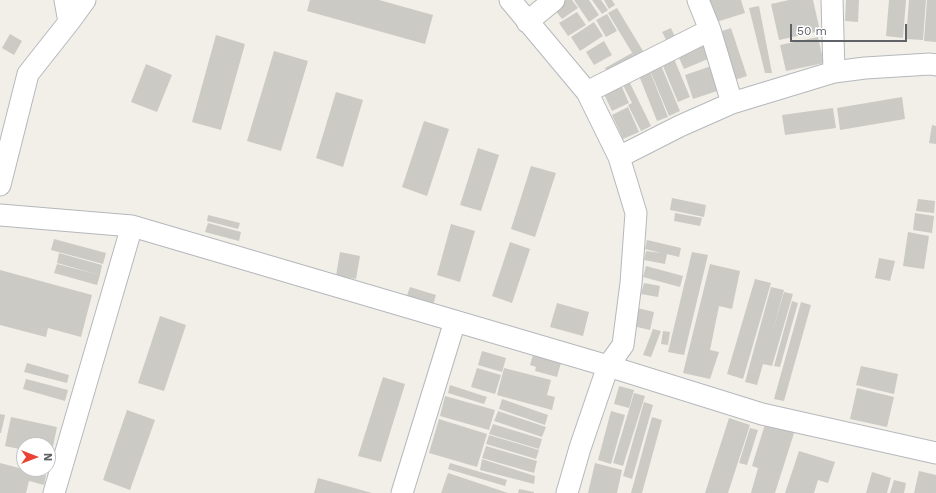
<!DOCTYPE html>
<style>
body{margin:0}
#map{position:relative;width:936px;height:493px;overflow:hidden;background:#f1efe8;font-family:"Work Sans",sans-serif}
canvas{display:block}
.north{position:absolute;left:16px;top:437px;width:40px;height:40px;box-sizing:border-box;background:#fff;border:1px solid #bfc1c3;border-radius:50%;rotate:90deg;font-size:11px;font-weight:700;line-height:16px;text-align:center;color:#5f6368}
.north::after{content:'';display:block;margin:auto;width:14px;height:18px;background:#ea4335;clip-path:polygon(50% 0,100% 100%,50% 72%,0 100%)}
.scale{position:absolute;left:790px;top:24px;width:117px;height:18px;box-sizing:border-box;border:2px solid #5f6368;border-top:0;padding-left:5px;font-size:12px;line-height:14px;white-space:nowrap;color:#5f6368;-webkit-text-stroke:3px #fff;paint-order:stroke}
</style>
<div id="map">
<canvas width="936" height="493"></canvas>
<div class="north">N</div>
<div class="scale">50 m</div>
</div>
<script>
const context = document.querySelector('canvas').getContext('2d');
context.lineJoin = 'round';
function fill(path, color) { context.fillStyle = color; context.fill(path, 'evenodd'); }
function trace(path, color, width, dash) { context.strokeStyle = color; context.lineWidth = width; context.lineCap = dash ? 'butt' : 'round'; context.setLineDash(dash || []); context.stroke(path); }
const building = new Path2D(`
 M310 0H379L433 15 425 44 307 11Z
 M560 0H572L578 8 562 19 552 6Z
 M574 0H589L599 15 589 22Z
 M592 0H601L608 10 602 14Z
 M604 0H612L615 5 609 9Z
 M702 0H741L745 13 710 24Z
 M789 0H813L820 31 779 40 771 4Z
 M846 0H859L858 22 845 21Z
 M889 0H906L903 38 886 36Z
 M909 0H926L923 40 906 39Z
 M927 0H936V42L924 41Z
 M759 6 772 73H765L749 8Z
 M617 8 646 56 637 61 608 13Z
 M577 12 586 25 568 36 559 23Z
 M607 14 617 31 606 37 596 20Z
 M594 22 603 36 580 51 571 37Z
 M671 28 677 41 669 45 662 32Z
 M731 28 747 76 732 81 716 33Z
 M10 34 22 41 14 55 2 48Z
 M216 35 245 44 221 130 192 122Z
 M707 35 715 56 684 69 675 49Z
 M818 37 824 63 786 71 780 45Z
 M604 41 612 55 594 65 586 52Z
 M274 51 308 61 281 151 247 141Z
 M632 53 637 62 610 77 605 68Z
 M672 54 690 97 678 102 660 59Z
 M660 63 680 111 669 116 649 68Z
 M146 64 172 75 157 112 131 102Z
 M714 65 723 89 693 99 685 75Z
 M649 69 668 117 657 121 638 73Z
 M627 77 651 126 641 131 628 105 632 103 621 81Z
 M618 78 629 103 612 111 600 86Z
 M336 92 363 100 343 167 316 158Z
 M902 97 905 119 840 130 837 108Z
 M628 107 639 132 623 139 612 115Z
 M833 108 836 128 785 135 782 115Z
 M424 121 449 129 427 196 402 187Z
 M932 125 936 126V144L929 143Z
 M478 148 499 155 481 211 460 205Z
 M531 166 556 173 535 237 511 229Z
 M672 198 706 205 704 217 670 210Z
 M918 199 935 201 934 213 916 211Z
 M675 213 702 218 700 226 674 221Z
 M915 213 934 216 932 233 913 230Z
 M208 215 240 223 238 229 207 221Z
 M208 223 241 232 239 241 205 232Z
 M451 224 475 231 460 282 437 275Z
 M908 232 929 236 924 269 903 266Z
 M54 239 106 253 103 264 51 250Z
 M647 240 681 248 679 257 667 254 665 264 644 260 646 251 661 253 645 249Z
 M510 242 530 249 512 303 492 296Z
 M340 252 360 256 356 279 336 276Z
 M692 252 708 255 684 355 668 352Z
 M59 253 102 265 100 275 57 263Z
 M879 258 895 261 890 281 875 278Z
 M57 264 100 275 97 285 54 273Z
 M710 264 740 271 732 309 719 306 710 350 719 352 710 379 683 373Z
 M646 266 683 276 680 287 643 277Z
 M0 270 92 295 81 337 48 328 46 337 0 325Z
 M755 279 771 283 743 379 727 374Z
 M644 283 660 286 658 297 641 294Z
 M410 287 436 295 432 309 405 301Z
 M771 287 784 290 772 333 784 292 793 294 772 366 763 364 757 385 745 382Z
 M792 301 798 303 780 367 774 366Z
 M801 302 811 305 784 401 774 399Z
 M557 303 589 312 583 336 550 327Z
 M637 308 654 312 650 330 633 326Z
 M160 316 186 325 164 391 138 383Z
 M653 329 661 331 651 357 643 355Z
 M663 331 670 332 668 345 661 344Z
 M482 351 506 358 502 372 478 365Z
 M533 355 561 363 557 377 535 371 536 367 530 365Z
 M27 363 69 375 67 383 24 372Z
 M861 366 898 374 894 394 856 385Z
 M477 368 501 375 495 394 471 387Z
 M504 368 551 380 547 395 555 397 552 410 497 395Z
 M383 377 405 384 381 462 358 456Z
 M26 379 68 390 65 401 23 389Z
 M450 385 487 397 484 404 448 393Z
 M619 386 634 390 629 408 614 404Z
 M857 388 894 397 887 427 850 419Z
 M634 393 645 396 623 466 613 463Z
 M445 396 495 410 489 430 440 416Z
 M502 399 548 415 545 425 499 409Z
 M644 402 653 405 632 479 623 476Z
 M127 410 155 420 130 490 103 480Z
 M498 411 546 427 542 437 494 421Z
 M611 411 625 415 611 464 598 460Z
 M0 414 5 415 1 433H0Z
 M11 417 57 427 51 456H48V445H24V450L5 446Z
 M652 417 662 420 642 493H631Z
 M729 418 750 425 728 493H705Z
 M439 419 487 434 477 467 429 453Z
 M766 421 795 430 775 493H751L758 468 752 466Z
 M493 424 542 439 539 449 489 434Z
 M750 428 758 430 747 465 739 463Z
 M489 435 539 450 536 459 486 444Z
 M486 446 537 461 534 473 482 458Z
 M799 451 835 462 828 483 818 480 814 493H785Z
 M482 459 535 476 534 484 480 470Z
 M0 463 46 475 44 485 29 481 26 493H0Z
 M450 463 507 480 505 486 448 469Z
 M595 463 622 470 617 493H588Z
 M919 471 936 475V493H914Z
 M872 472 891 478 887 493H866Z
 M448 473 508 493H441Z
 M318 478 372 493H314Z
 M894 480 906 483 904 493H890Z
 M519 489 534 492V493H518Z`);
const minor = new Path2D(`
 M510 0 587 92 619 157 636 213 631 283 623 345 608 366 580 448 567 493
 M832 0 834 72
 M69 22 85 0
 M527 22 554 0
 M710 30 732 103
 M587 92 710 30 698 0
 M619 157 680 126 732 103 834 72 865 68 930 64 936 65
 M0 185 28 74 69 22 65 0
 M0 215 132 226 54 493
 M132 226 608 366 762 414 936 453
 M402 493 455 321`);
fill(building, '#cccac5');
trace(minor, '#b5b8bc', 23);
trace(minor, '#fff', 21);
</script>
